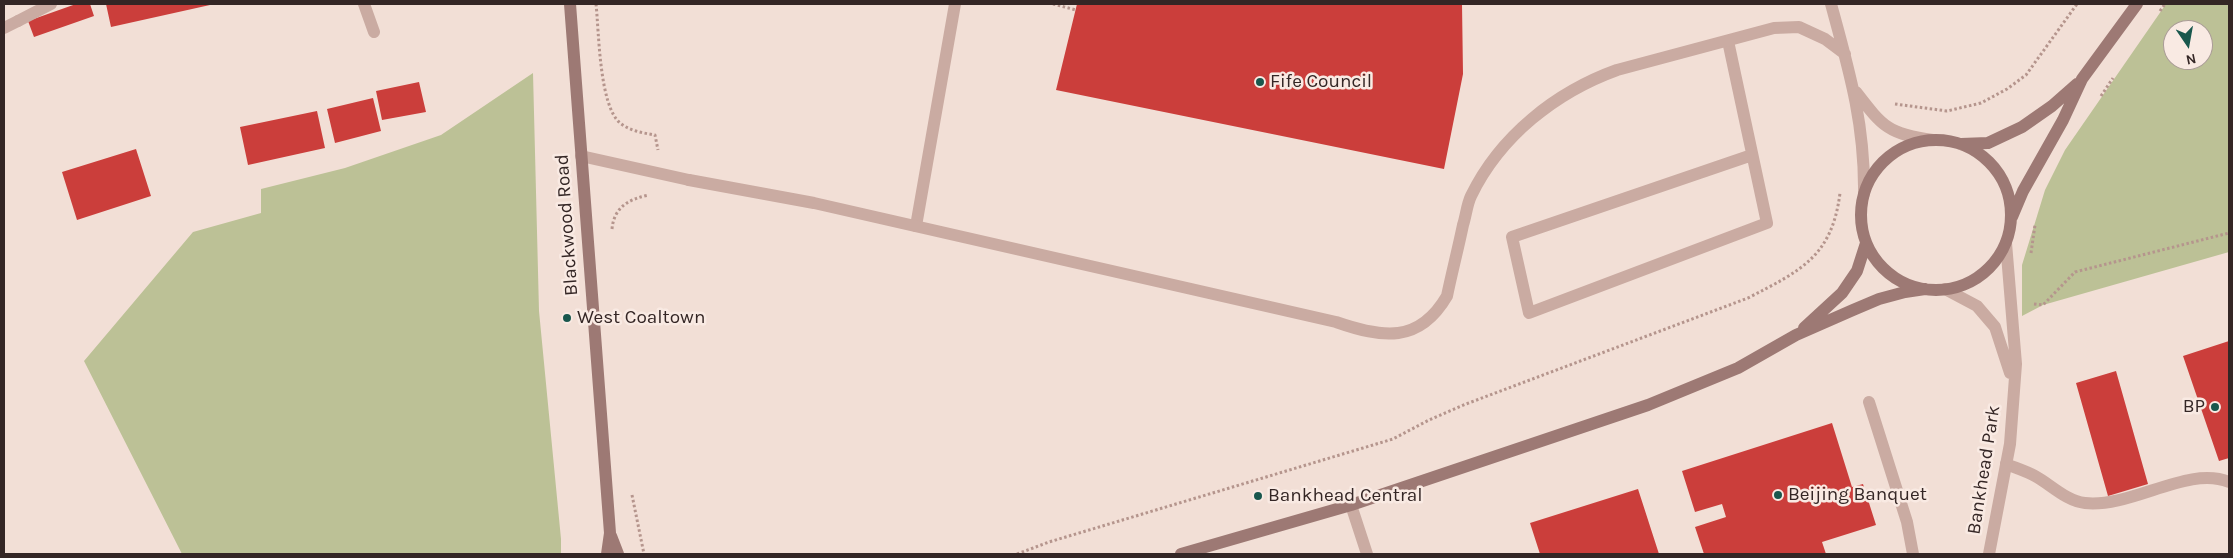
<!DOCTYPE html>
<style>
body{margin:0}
#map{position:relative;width:2233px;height:558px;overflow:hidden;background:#f2dfd6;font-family:Karla,sans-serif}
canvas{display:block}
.frame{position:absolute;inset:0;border:5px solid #342625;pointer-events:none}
.north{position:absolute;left:2163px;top:20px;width:50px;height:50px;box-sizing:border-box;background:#f9eae3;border:1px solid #aa9c97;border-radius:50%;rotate:168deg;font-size:14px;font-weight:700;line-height:20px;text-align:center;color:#342625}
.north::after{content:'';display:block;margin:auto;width:18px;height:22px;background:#19574d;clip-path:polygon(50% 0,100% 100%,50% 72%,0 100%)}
</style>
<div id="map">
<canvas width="2233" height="558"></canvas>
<div class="frame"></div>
<div class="north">N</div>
</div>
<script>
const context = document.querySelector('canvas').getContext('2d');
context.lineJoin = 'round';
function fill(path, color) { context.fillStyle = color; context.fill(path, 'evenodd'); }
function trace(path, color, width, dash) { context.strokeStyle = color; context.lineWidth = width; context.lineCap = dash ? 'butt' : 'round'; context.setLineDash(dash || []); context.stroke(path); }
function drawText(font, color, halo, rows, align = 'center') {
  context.font = font + ' Karla,sans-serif'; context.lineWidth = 5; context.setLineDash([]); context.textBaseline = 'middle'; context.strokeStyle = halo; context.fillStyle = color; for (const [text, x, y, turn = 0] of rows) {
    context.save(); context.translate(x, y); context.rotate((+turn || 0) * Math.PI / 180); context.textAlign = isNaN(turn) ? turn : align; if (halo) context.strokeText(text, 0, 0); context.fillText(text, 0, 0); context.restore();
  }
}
const green = new Path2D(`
 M2166 4H2229V252L2043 305 2022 316V265L2045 190 2065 150ZM2173 30H2203V60H2173Z
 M533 73 539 311 561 539V554H182L84 361 193 232 261 213V189L345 168 441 135Z`);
const building = new Path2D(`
 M76 4H90L94 16 34 37 28 21Z
 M106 4H210V5L111 27Z
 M1077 4H1462L1463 74 1444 169 1056 90Z
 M419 82 426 112 382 120 376 91Z
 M373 98 381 131 335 143 327 109Z
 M317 111 325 148 248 165 240 127Z
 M136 149 151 196 77 220 62 172Z
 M2229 341V458L2219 461 2183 356Z
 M2116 371 2148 484 2108 496 2076 383Z
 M1832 423 1852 487 1863 484 1876 525 1822 542 1826 554H1704L1695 527 1726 517 1722 504 1695 512 1682 471Z
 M1638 489 1659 554H1540L1530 523Z`);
const path = new Path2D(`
 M596 4C599 31 599 105 620 123 630 131 643 133 655 135L658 150
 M1053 4 1076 10
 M2160 11 2165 4
 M2101 96 2113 78
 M1895 104 1947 111 1981 103 2007 89 2026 75 2077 4
 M612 229C614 207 629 199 649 195
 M2031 253 2035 225
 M2034 304 2043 305 2075 272 2229 233
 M632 495 644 554
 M1017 554 1049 542 1393 439 1429 420 1466 404 1748 298C1800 271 1832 257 1840 193`);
const service = new Path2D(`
 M364 4 374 32
 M4 28 18 21
 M1728 41 1767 223 1529 313 1512 237 1752 155
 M581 156 689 180
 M916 226 955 4
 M1869 402 1907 522 1913 554
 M2006 464C2016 468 2026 471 2035 476 2050 484 2066 501 2085 503 2132 508 2188 465 2229 482
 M1351 505 1367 554`);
const minor = new Path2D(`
 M1831 4C1849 70 1865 124 1864 194
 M18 21 51 4
 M1856 92C1883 127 1888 134 1933 140
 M689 180 814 203 1336 322C1382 338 1419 344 1447 296 1452 272 1458 249 1463 225 1466 216 1467 204 1471 196 1500 136 1556 92 1617 70L1774 28 1799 27 1825 39 1845 54
 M1945 289 1977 306 1995 327 2010 373
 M1989 554 2010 444 2016 364 2006 243`);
const secondary = new Path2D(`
 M570 4 610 533 607 554
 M1861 215a75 75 0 1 1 150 0a75 75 0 1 1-150 0Z
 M1961 144 1988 143 2022 127 2052 106 2077 84
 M2012 217 2023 191 2063 120 2082 79 2137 4
 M1804 328 1842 293 1857 271 1866 243
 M611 536 618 554
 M1181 554 1351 505 1648 405 1738 368 1796 335 1853 310 1879 299 1905 292 1925 289`);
const markers = [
 [1260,82,5,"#19574d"],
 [567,318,5,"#19574d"],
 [2215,407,5,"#19574d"],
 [1778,495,5,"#19574d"],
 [1258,496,5,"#19574d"]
];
const poiNames = [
 ["Fife Council",1270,82],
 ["West Coaltown",577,318],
 ["BP",2205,407,"right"],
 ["Beijing Banquet",1788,495],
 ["Bankhead Central",1268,496]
];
const streetNames = [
 ["Blackwood Road",567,225,-94],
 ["Bankhead Park",1984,470,-81]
];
fill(green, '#bcc196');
fill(building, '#cb3e3b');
trace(path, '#b5958d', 3, [2.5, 2.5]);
trace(service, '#caaba2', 12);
trace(minor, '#caaba2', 12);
trace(secondary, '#9d7974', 12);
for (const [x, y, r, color] of markers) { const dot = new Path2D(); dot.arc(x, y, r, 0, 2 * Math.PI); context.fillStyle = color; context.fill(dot); trace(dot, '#f9eae3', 2); }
drawText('19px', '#342625', '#f9eae3', poiNames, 'left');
drawText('19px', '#342625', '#f9eae3', streetNames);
</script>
